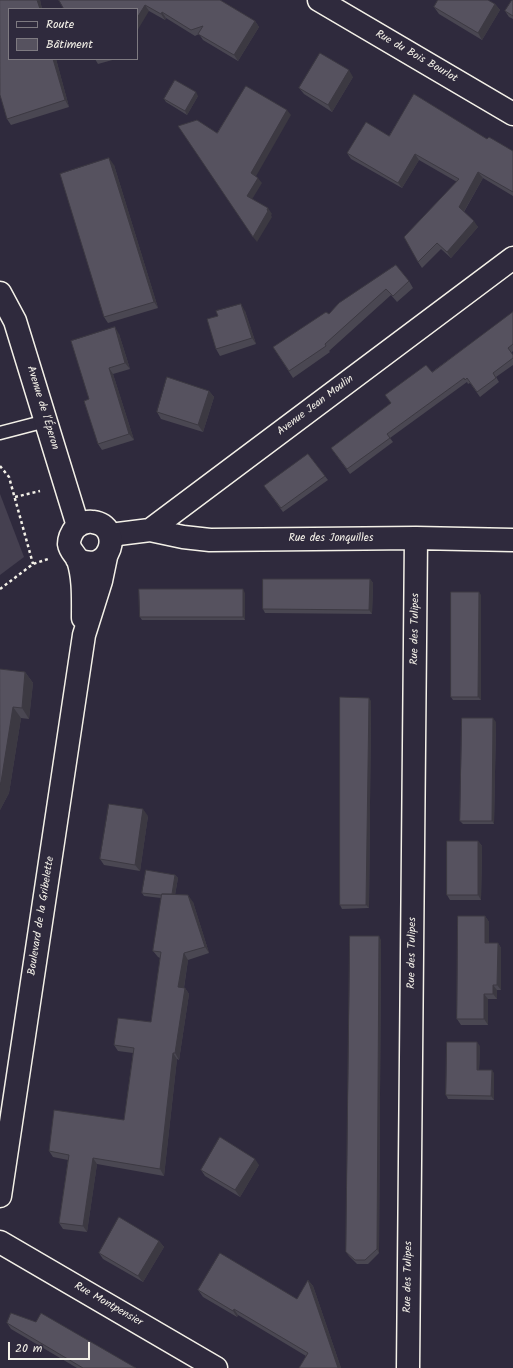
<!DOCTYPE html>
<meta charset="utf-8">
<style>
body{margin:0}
#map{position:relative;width:513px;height:1368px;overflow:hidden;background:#2f2a3d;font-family:Kalam,sans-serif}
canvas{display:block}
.legend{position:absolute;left:8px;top:8px;width:130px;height:52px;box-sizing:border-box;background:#2f2a3d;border:1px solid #7e7a81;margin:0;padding:5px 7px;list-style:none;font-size:12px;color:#f4f1e8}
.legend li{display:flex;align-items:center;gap:8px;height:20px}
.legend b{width:20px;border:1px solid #7e7a81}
.scale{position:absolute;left:8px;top:1342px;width:82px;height:18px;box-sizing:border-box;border:2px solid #f4f1e8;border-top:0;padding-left:5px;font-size:12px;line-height:14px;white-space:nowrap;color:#f4f1e8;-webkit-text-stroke:3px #2f2a3d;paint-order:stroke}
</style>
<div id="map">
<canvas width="513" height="1368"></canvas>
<ul class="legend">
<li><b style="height:5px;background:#2f2a3d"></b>Route</li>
<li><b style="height:11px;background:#56525f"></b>Bâtiment</li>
</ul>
<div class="scale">20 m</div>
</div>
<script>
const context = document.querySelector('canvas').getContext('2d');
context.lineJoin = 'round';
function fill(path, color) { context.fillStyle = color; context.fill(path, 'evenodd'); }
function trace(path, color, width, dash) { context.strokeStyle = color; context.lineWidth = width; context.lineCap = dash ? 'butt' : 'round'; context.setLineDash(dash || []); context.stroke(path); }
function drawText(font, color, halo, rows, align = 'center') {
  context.font = font + ' Kalam,sans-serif'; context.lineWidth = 3; context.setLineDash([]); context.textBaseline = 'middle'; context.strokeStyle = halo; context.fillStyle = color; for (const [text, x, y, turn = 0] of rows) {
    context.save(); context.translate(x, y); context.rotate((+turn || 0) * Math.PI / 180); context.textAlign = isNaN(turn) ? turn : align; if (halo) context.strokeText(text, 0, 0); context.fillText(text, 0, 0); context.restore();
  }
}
const green = new Path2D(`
 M0 494 24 557 0 575Z`);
const path = new Path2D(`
 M0 466 9 477 33 564
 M15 497 40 491
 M0 589 33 564 48 559`);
const lane = new Path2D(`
 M0 433 46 421`);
const street = new Path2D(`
 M319 0 513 114
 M150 530 183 537 210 540 416 538 513 540
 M111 539 118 534 150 530 513 258
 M0 1242 216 1368
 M408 1368 416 538`);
const secondary = new Path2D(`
 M0 293 15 321 78 526
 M77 559C111 577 124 526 93 522 88 521 81 523 76 527 72 532 69 538 69 544 70 551 75 554 78 560 84 578 83 599 83 618
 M0 1196 84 635 101 581 106 557`);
const wall = new Path2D(`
 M0 0H40L42 9 9 59H56L69 107 11 125 7 119Z
 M59 0H220L255 21 259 27 238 61 203 40 199 34 195 36 166 18 165 20 149 11Z
 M513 0V19L509 17 505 11Z
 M495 4 500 10 482 40 439 14 434 7Z
 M95 59H116L98 64Z
 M353 77 332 112 304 94 299 88Z
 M198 96 187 115 166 102 164 99Z
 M389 136 487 139 513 151V196L483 178 464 212 478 227 451 258 441 249 422 268 418 262 457 182 419 160 402 188 351 159 347 153Z
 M114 165 158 308 108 323 104 317Z
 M409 281 413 288 397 302 391 295 329 351 330 352 293 378 273 347 329 314 339 303Z
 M245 311 256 344 220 356 216 349Z
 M513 312V351L511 353 513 355V365L496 377 499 382 480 397 470 383 468 384 467 382 390 438 393 442 350 474 331 448Z
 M119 334 130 369 113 374 134 440 102 450 98 444 89 399Z
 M209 391 214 397 203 432 161 419 157 412Z
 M308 454 328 480 283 512 264 486Z
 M370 579 373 583 372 614 265 613 263 609Z
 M245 593V620H142L140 617Z
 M481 595V700H453L451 697Z
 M0 669 25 672 33 683 29 719 21 718 9 793 0 810Z
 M371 701 369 908 342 909 340 905Z
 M496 722 494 824H463L460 821Z
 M148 816 140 871 104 865 100 859Z
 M478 841 482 846 481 900H450L447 895Z
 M175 875 178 878 175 895 193 902 209 953 188 960 184 988H185L189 994 179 1060 177 1059 164 1176 97 1164 87 1232 63 1229 59 1223 68 1160 53 1157 49 1151 124 1120 133 1053 118 1051 114 1045 151 1022 160 958 158 957 153 951 161 898 144 896 142 893Z
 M485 916 489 922V943H498L501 948V990H497V999H488V1025H461L457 1019Z
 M381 940 379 1253 368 1264H357L349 1256 346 1252Z
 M480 1046 479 1070 494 1073V1100L448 1099 446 1095Z
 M259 1165 240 1197 205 1176 201 1170Z
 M159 1241 164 1247 143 1282 103 1259 99 1253Z
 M308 1280 313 1286 341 1368H299L306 1356 238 1315 237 1317 203 1297 198 1290 297 1299Z
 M7 1323 136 1368H77L11 1329Z`);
const shadedWall = new Path2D(`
 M37 0H40L42 9H40Z
 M495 4 500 10 482 40 478 33Z
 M145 5 149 11 137 31V18Z
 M162 12 166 18 165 20 161 14Z
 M255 21 259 27 238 61 234 55Z
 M53 59H56L69 107 65 100Z
 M349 70 353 77 332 112 328 105Z
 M196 92 198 96 187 115 185 111Z
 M287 110 291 115 255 178 251 173Z
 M415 154 419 160 402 188 398 183Z
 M109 158 114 165 158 308 154 302Z
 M478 172 483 178 463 213 459 207Z
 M258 178 262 183 251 201 247 196Z
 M268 208 272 214 271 215 272 217 257 242 253 237Z
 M474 221 478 227 451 258 447 252Z
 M241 304 245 311 256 344 252 338Z
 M115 327 119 334 130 369 125 363Z
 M109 368 113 374 134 440 129 434Z
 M209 391 214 397 203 432 198 425Z
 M370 579 373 583 372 614 369 610Z
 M243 589 245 593V620L243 617Z
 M479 592 481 595V700L478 697Z
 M25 672 33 683 29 719 22 708Z
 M369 698 371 701 369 908 366 905Z
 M13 707 21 718 9 793 0 810V784Z
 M493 718 496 722 494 824 492 821Z
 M143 809 148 816 140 871 135 865Z
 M478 841 482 846 481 900 478 895Z
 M175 875 178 878 174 900 172 897Z
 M188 895 193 902 209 953 205 947Z
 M485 916 489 922V948L485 943Z
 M379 936 381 940 379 1253 377 1249Z
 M498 943 501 948V990L497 985Z
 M184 953 188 960 183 993 178 987Z
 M493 985 497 990V999L493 994Z
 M185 988 189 994 179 1060 175 1053Z
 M484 994 488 999V1025L484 1019Z
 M477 1042 480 1046 479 1073 477 1070Z
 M173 1053 177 1059 164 1176 160 1169Z
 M492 1070 494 1073V1100L491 1096Z
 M93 1158 97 1164 87 1232 83 1226Z
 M255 1159 259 1165 240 1197 235 1190Z
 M159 1241 164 1247 143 1282 138 1276Z
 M308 1280 313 1286 341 1368H338Z
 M234 1309 238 1315 237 1317 233 1311Z`);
const building = new Path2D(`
 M0 0H37L40 9H9V59H53L65 100 7 119 0 95Z
 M59 0H220L255 21 234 55 198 34 203 26 191 30 162 12 161 14 145 5 137 18V9H64Z
 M438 0H488L495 4 478 33 434 7Z
 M512 0H513V16L505 11Z
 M320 53 349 70 328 105 299 88Z
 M175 80 196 92 185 111 164 99Z
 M246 86 287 110 251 173 258 178 247 196 268 208 267 210 268 211 253 237 178 126 197 120 217 133Z
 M414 94 487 139 489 137 513 151V192L478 172 459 207 474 221 447 252 437 243 418 262 404 237 459 179 415 154 398 183 347 153 366 122 389 136Z
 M109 158 154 302 104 317 60 174Z
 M396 265 409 281 393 296 386 289 325 344 326 346 289 371 273 347 326 312 329 314 339 303Z
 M241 304 252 338 216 349 207 319 218 316 216 311Z
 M513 312V344L508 348 513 355V358L493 373 496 378 477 392 467 378 465 380 464 378 387 434 390 438 347 469 331 448 391 403 385 395 426 365 432 372Z
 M115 327 125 363 109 368 129 434 98 444 84 401 89 399 71 341Z
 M167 377 209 391 198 425 157 412Z
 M308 454 325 476 281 508 264 486Z
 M263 579H370L369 610 263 609Z
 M139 589H243V617H140Z
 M451 592H479L478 697H451Z
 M0 669 25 672 22 708 13 707 1 782 0 784Z
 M340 697 369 698 366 905H340Z
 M462 718H493L492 821H460Z
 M109 804 143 809 135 865 100 859Z
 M447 841H478V895H447Z
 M146 870 175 875 172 894H162L161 895 142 893Z
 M162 894 188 895 205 947 184 953 178 987 185 988 175 1053H173L160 1169 93 1158 83 1226 59 1223 69 1155 49 1151 54 1110 124 1120 134 1048 114 1045 118 1018 151 1022 161 952 153 951Z
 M458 916H485V943H498L497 985H493V994H484V1019H457Z
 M350 936H379L377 1249 365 1260H355L346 1252Z
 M447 1042H477V1070H492L491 1096 446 1095Z
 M220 1137 255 1159 235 1190 201 1170Z
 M119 1217 159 1241 138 1276 99 1253Z
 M220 1253 297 1299 308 1280 338 1368H299L308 1353 234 1309 233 1311 198 1290Z
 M11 1313 36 1322 41 1313 136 1368H83L7 1323Z`);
const streetNames = [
 ["Rue du Bois Bourlot",416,57,30],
 ["Avenue Jean Moulin",316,406,-37],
 ["Avenue de l'Éperon",42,408,73],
 ["Rue des Jonquilles",331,539],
 ["Rue des Tulipes",416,629,-89],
 ["Boulevard de la Gribelette",42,916,-81],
 ["Rue des Tulipes",413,953,-89],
 ["Rue des Tulipes",409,1277,-89],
 ["Rue Montpensier",108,1305,30]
];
fill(green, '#454050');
trace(lane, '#f4f1e8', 15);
trace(street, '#f4f1e8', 25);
trace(secondary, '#f4f1e8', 25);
trace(path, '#f4f1e8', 2.5, [3, 3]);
trace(lane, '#2f2a3d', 12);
trace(street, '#2f2a3d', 22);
trace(secondary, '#2f2a3d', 22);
fill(wall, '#4a4752');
fill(shadedWall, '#3c3942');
fill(building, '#56525f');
trace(building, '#3c3942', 1);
drawText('11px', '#f4f1e8', '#2f2a3d', streetNames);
</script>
